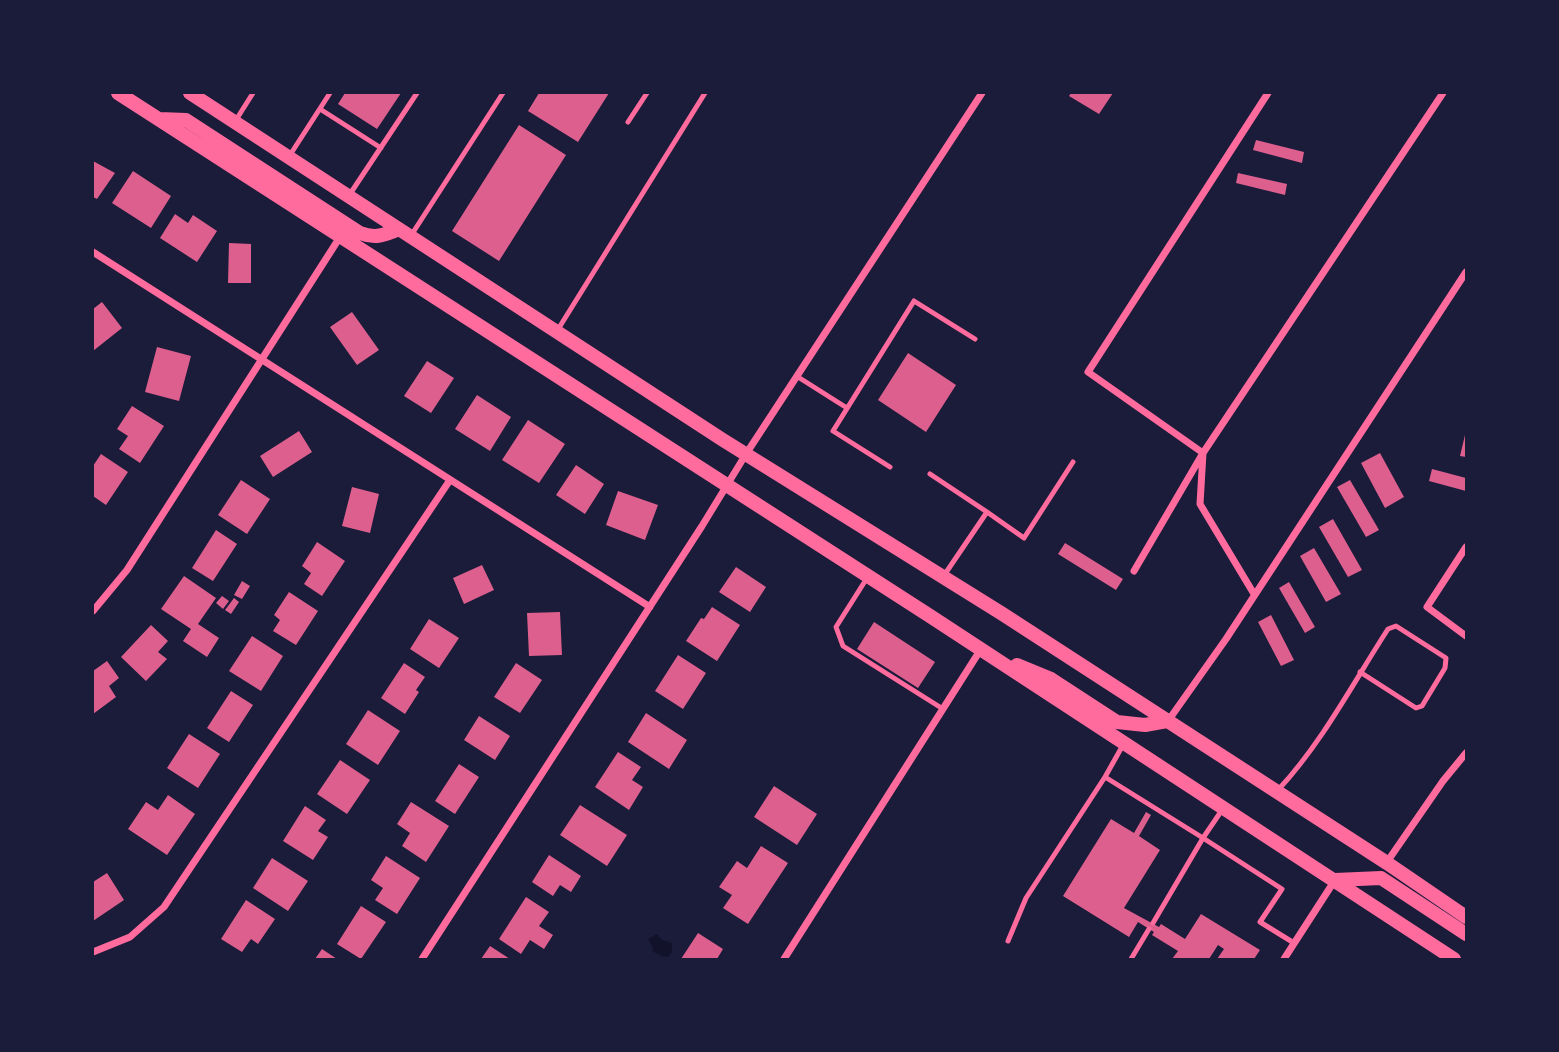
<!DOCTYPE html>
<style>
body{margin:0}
#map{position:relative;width:1559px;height:1052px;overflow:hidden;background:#1b1b3a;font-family:Signika,sans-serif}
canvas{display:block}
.frame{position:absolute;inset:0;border:94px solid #1b1b3a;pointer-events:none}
</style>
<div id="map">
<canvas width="1559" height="1052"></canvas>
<div class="frame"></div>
</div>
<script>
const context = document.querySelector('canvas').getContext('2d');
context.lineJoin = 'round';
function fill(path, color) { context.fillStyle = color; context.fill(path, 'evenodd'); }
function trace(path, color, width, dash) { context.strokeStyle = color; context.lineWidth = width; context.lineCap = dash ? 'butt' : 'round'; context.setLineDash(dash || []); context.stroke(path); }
const water = new Path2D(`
 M657 934 662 940 672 943V952L668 957 662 956 652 951 653 947 648 939Z`);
const building = new Path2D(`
 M345 93H401L377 129 338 104Z
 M539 93H609L578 142 528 111Z
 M1071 93H1113L1099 114 1069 96Z
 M519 125 566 155 499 261 452 231Z
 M1256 140 1304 152 1302 163 1253 150Z
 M93 161 115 173 97 199 93 197Z
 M133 171 171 196 151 228 112 203Z
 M1238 173 1287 184 1285 195 1236 183Z
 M175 214 188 223 193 215 217 231 197 262 160 238Z
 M229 243 251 244V283H228Z
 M102 302 122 328 93 351V309Z
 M352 312 379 350 357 365 330 327Z
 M157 347 191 356 179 401 145 392Z
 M908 353 956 385 926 432 878 400Z
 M427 361 454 378 431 413 404 396Z
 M477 395 511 417 490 451 455 429Z
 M132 406 164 426 140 463 119 449 128 436 117 429Z
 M528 420 565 444 539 483 502 460Z
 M299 431 312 452 273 477 260 456Z
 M1465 435H1466V457L1460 456Z
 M1380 453 1404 497 1385 508 1361 463Z
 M101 454 128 472 106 505 93 496V466Z
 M576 465 604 484 585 514 556 495Z
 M1432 469 1466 478V491L1429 481Z
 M241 480 270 499 247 534 218 515Z
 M1350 480 1379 530 1366 537 1337 487Z
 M352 487 379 494 370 533 342 526Z
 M618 491 658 505 645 540 606 525Z
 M1333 519 1362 570 1348 577 1319 527Z
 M216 530 237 544 213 581 192 568Z
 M317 542 345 561 322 596 304 584 311 573 302 566Z
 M1065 543 1123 579 1116 590 1058 554Z
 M1314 548 1341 594 1326 602 1300 556Z
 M482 565 494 590 464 604 453 578Z
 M736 567 766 587 750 612 719 592Z
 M184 576 216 598 198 624 219 638 207 657 183 641 191 629 161 609Z
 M242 581 250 586 242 599 234 595Z
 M1289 582 1315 627 1305 633 1279 588Z
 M289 592 318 611 296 645 273 631 280 620 274 615Z
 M222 596 229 601 223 609 216 603Z
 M234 598 239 602 231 614 225 610Z
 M712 607 740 625 717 661 686 641 701 618 704 619Z
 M560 612 562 655 529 656 527 613Z
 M1271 615 1294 660 1281 666 1258 622Z
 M429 619 459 638 439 668 410 649Z
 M874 622 935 662 918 688 857 649Z
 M151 625 168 641 158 652 167 659 146 681 121 657Z
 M252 636 283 656 261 691 229 671Z
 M678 655 706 673 683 709 655 691Z
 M107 661 119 678 109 686 116 697 93 714V671Z
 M404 663 425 677 416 690 419 692 405 714 381 698Z
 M516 663 542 680 520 713 494 697Z
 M231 691 253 705 229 742 207 728Z
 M368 710 400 731 378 765 346 744Z
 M646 713 687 740 669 769 628 742Z
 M479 716 510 736 495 760 464 740Z
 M189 734 220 754 198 788 167 768Z
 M618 752 641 767 632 780 643 787 629 810 595 787Z
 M340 760 370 780 347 814 317 794Z
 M459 764 479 777 455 814 435 801Z
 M774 786 817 814 797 845 754 817Z
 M168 795 195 814 167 855 128 829 146 802 158 810Z
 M411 802 449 826 426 862 402 846 410 833 397 824Z
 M580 805 627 835 607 866 560 835Z
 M305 806 326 820 318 831 328 837 313 860 283 841Z
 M1146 812 1151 815 1139 836 1160 850 1124 908 1159 927 1161 924 1185 939 1201 914 1260 950 1254 959H1217L1224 949 1218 945 1209 959H1172L1178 951 1152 935 1154 932 1138 922 1129 937 1063 896 1111 819 1134 833Z
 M761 846 788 863 748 924 723 908 732 895 719 887 737 861 747 868Z
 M549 855 581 876 571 892 560 885 553 896 532 882Z
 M386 856 420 878 397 914 375 900 383 888 371 880Z
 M272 858 308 881 288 911 253 888Z
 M107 873 124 900 93 921V882Z
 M526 897 549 912 539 926 553 935 544 949 530 940 521 954 499 939Z
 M246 900 275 919 258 944 251 939 242 952 221 939Z
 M361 906 386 922 361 959 337 944Z
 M698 933 723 949 717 959H681Z
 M490 946 510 959H481Z
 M322 949 337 959H315Z`);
const service = new Path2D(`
 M320 109 381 148
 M236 120 253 93
 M628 122 647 93
 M290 155 330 93
 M350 194 417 93
 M412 234 503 93
 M557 331 705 93
 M798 377 847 408
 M890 467 833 431 914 301 975 339
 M930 474 987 512 945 574
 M987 512 1024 538 1073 462
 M867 578 836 627 843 646 943 709
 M1105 777 1203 838 1222 810
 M1278 790C1322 743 1353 683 1388 629L1396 626 1446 658 1445 668 1422 706 1416 708 1360 672
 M1153 923 1203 838 1282 889 1260 922 1294 943
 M1008 941 1026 898 1105 777 1123 745
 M1131 959 1149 929`);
const minor = new Path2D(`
 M93 252 650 607
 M1466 547 1427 607 1466 636
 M1134 571 1203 453 1443 93
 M1254 594 1200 504 1203 453 1088 372 1268 93
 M93 611 127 570 340 237
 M1168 721 1226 639 1466 272
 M1387 862 1443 781 1466 753
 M93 952 130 937 164 907 450 480
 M422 959 702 526 746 454 982 93
 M784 959 981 649
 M1284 959 1335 880`);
const secondary = new Path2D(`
 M118 93 930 616 1454 959
 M190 93 723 440 1001 613 1387 863 1466 917
 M160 119 186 120 360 233C375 239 385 235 399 229
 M1017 665 1051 679 1117 722 1145 725 1167 721
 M1335 880 1381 878 1466 934`);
fill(water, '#12122b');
fill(building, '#dd5f8e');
trace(service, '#ff6b9d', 5);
trace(minor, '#ff6b9d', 7);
trace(secondary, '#ff6b9d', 14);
</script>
